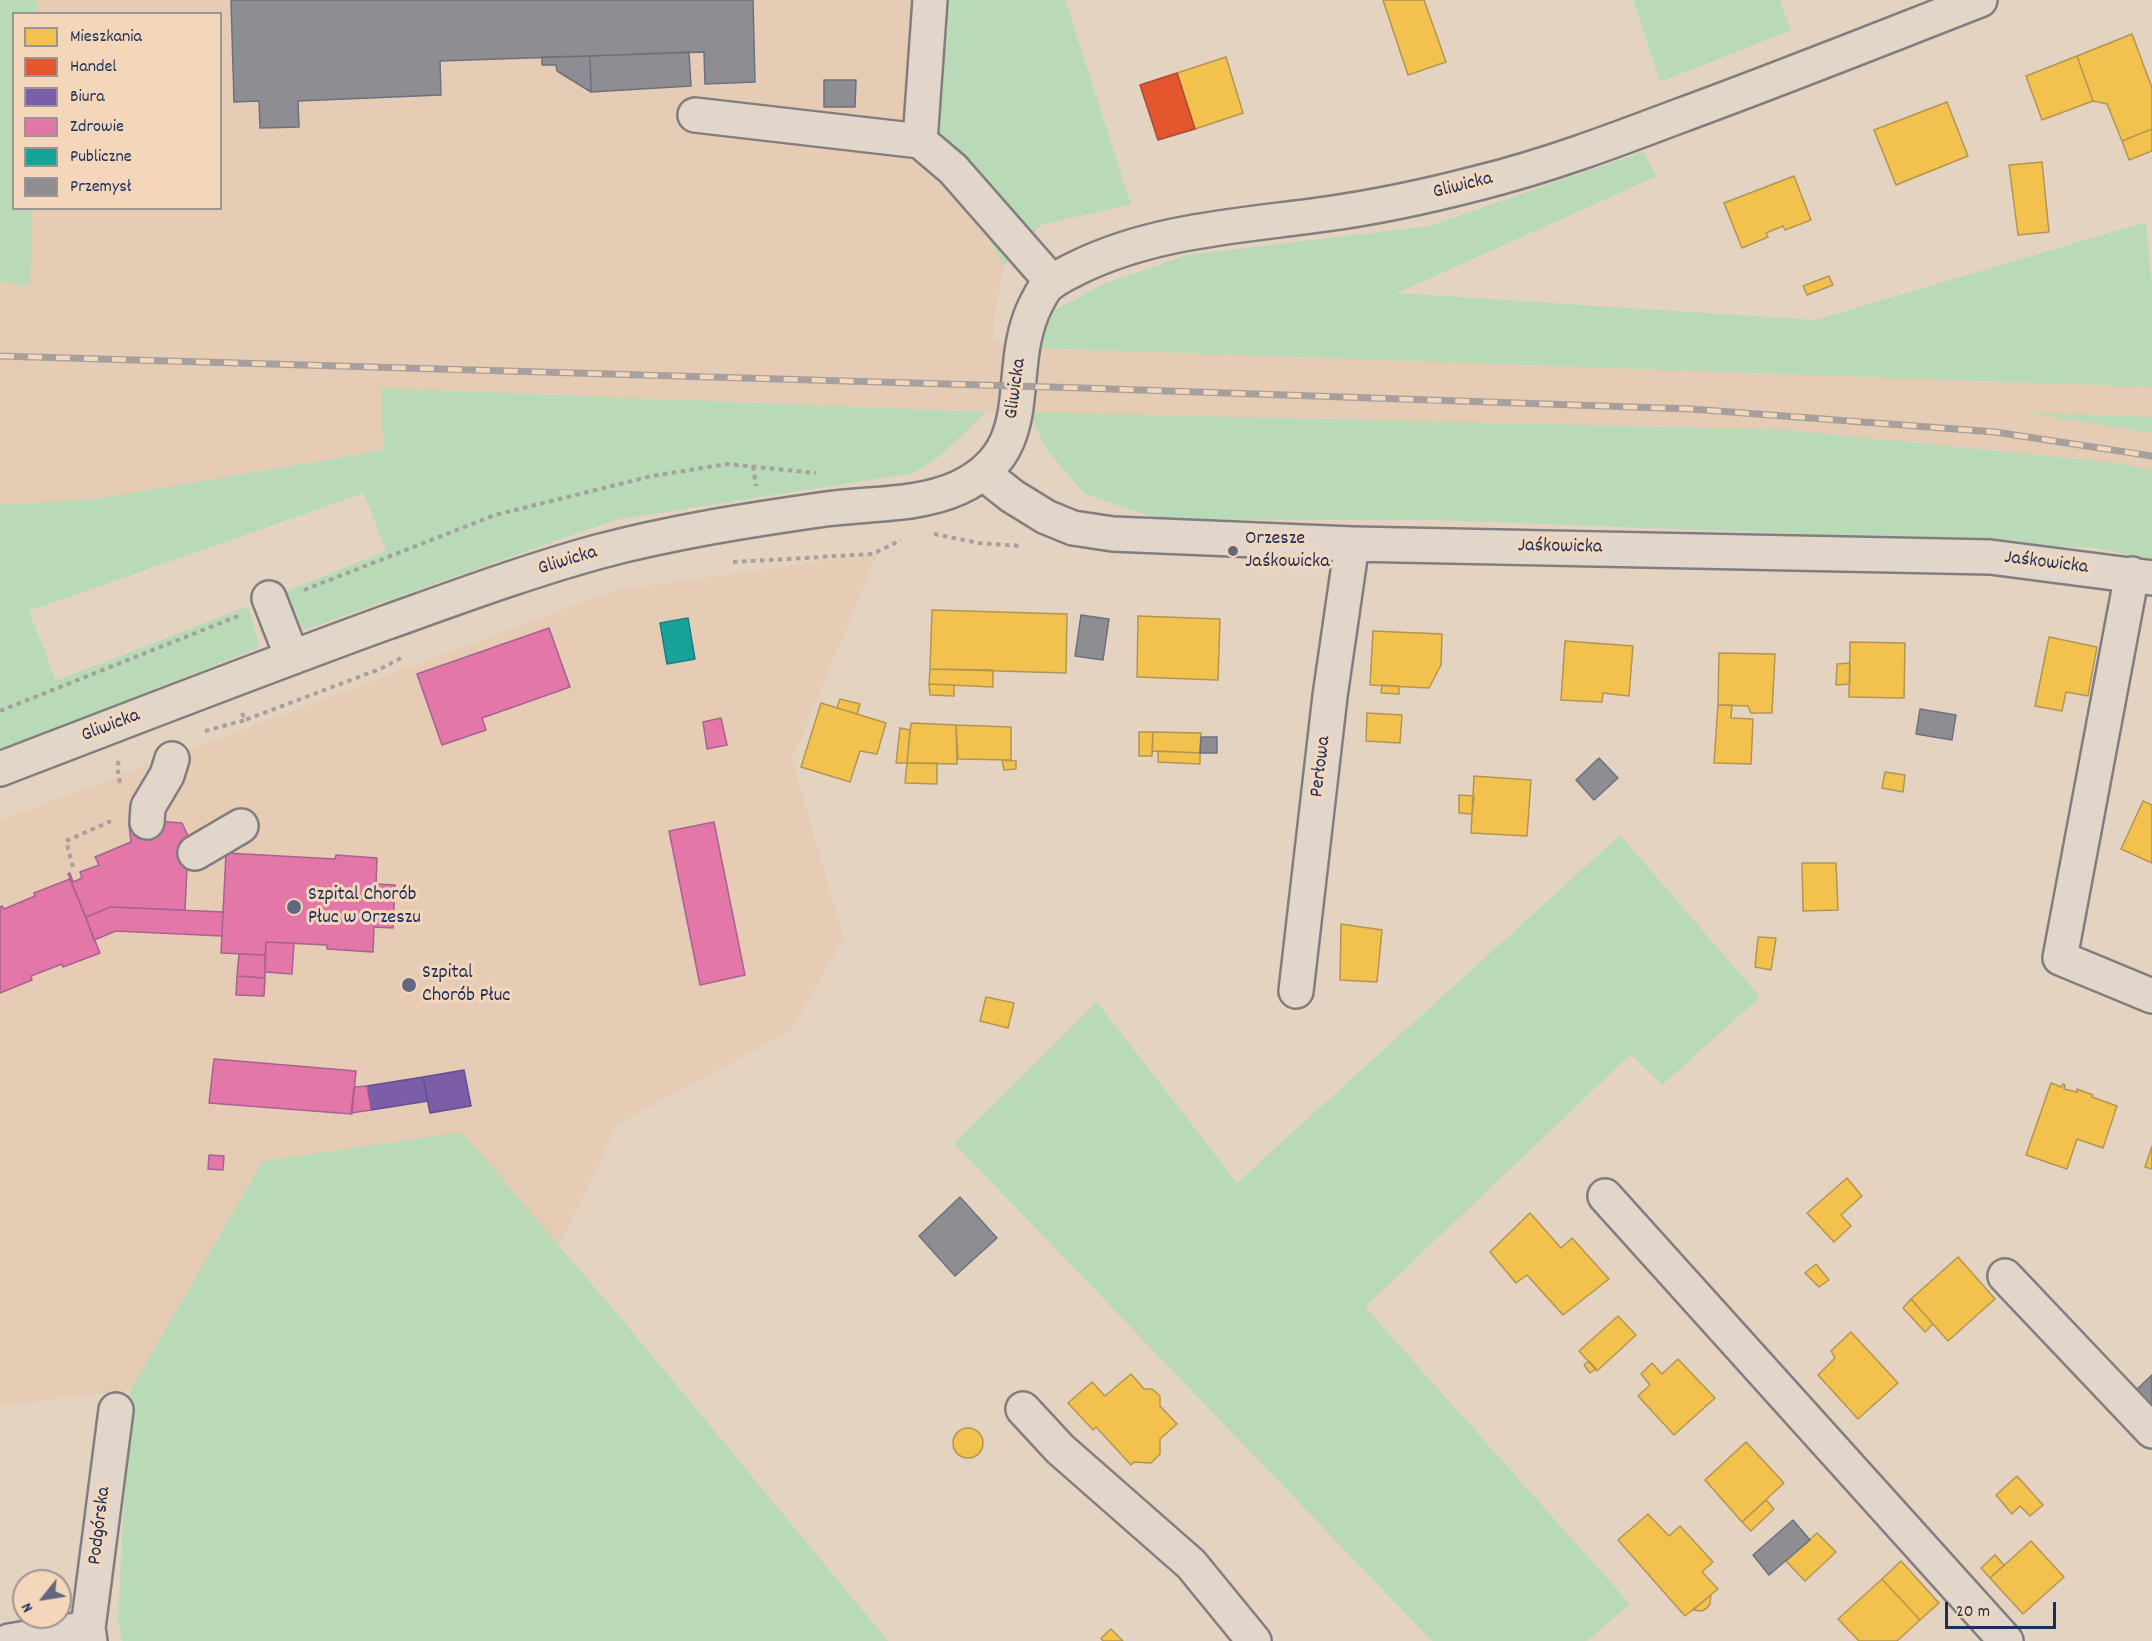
<!DOCTYPE html>
<meta charset="utf-8">
<style>
body{margin:0}
#map{position:relative;width:2152px;height:1641px;overflow:hidden;background:#e5d3c2;font-family:Dekko,sans-serif}
canvas{display:block}
.legend{position:absolute;left:12px;top:12px;width:210px;height:198px;box-sizing:border-box;background:#f4d7ba;border:2px solid #9d9495;margin:0;padding:8px 10px;list-style:none;font-size:18px;color:#1b2f5e}
.legend li{display:flex;align-items:center;gap:12px;height:30px}
.legend b{width:30px;border:2px solid #9d9495}
.north{position:absolute;left:12px;top:1569px;width:60px;height:60px;box-sizing:border-box;background:#f4d7ba;border:2px solid #9d9495;border-radius:50%;rotate:240deg;font-size:16px;font-weight:700;line-height:24px;text-align:center;color:#1b2f5e}
.north::after{content:'';display:block;margin:auto;width:21px;height:27px;background:#626881;clip-path:polygon(50% 0,100% 100%,50% 72%,0 100%)}
.scale{position:absolute;left:1945px;top:1602px;width:111px;height:27px;box-sizing:border-box;border:3px solid #1b2f5e;border-top:0;padding-left:8px;font-size:18px;line-height:21px;white-space:nowrap;color:#1b2f5e;-webkit-text-stroke:4px #f4d7ba;paint-order:stroke}
</style>
<div id="map">
<canvas width="2152" height="1641"></canvas>
<ul class="legend">
<li><b style="height:16px;background:#f2c14e"></b>Mieszkania</li>
<li><b style="height:16px;background:#e4572e"></b>Handel</li>
<li><b style="height:16px;background:#7b5ea7"></b>Biura</li>
<li><b style="height:16px;background:#e377a8"></b>Zdrowie</li>
<li><b style="height:16px;background:#17a398"></b>Publiczne</li>
<li><b style="height:16px;background:#8d8d92"></b>Przemysł</li>
</ul>
<div class="north">N</div>
<div class="scale">20 m</div>
</div>
<script>
const context = document.querySelector('canvas').getContext('2d');
context.lineJoin = 'round';
function fill(path, color) { context.fillStyle = color; context.fill(path, 'evenodd'); }
function trace(path, color, width, dash) { context.strokeStyle = color; context.lineWidth = width; context.lineCap = dash ? 'butt' : 'round'; context.setLineDash(dash || []); context.stroke(path); }
function drawText(font, color, halo, rows, align = 'center') {
  context.font = font + ' Dekko,sans-serif'; context.lineWidth = 6; context.setLineDash([]); context.textBaseline = 'middle'; context.strokeStyle = halo; context.fillStyle = color; for (const [text, x, y, turn = 0] of rows) {
    context.save(); context.translate(x, y); context.rotate((+turn || 0) * Math.PI / 180); context.textAlign = isNaN(turn) ? turn : align; if (halo) context.strokeText(text, 0, 0); context.fillText(text, 0, 0); context.restore();
  }
}
const built = new Path2D(`
 M37 0H929L927 130 1004 266 994 319 993 340 1039 348 2152 387V417L2029 413 2152 433V470L2117 463 1790 430 986 412 381 388 383 450 97 499 0 505V282L29 285 32 209 220 208V14L37 13Z
 M878 553 792 759 844 938 791 1031 618 1124 559 1246 630 1329 0 1406V820L616 590Z`);
const green = new Path2D(`
 M0 0H37V13L14 14V208L32 209 30 286 0 282Z
 M929 0H1065L1131 204 1041 225 1004 266 927 130Z
 M1633 0H1780L1791 30 1660 82Z
 M1643 152 1657 176 1397 293 1815 320 2146 222 2152 288V387L1039 348 1053 311 1101 285 1187 255 1429 226Z
 M381 388 986 412 940 456 914 473 615 520 304 630 284 592 386 551 364 493 29 611 56 681 248 606 260 647 0 751V505L97 499 383 450Z
 M1028 412 1790 430 2117 463 2152 470V559L2094 548 1783 533 1434 520H1161L1085 494 1047 450Z
 M2022 412 2152 417V433L2146 432Z
 M1620 835 1760 997 1662 1085 1631 1054 1365 1307 1630 1604 1587 1641H1432L954 1143 1097 1002 1237 1183Z
 M462 1132 630 1329 888 1641H122L118 1620 130 1391 263 1161Z`);
const homes = new Path2D(`
 M1383 0H1424L1446 62 1408 75Z
 M2132 34 2152 88V129L2122 141 2107 104 2093 101 2077 56Z
 M2077 56 2093 101 2042 120 2026 76Z
 M1226 57 1243 113 1195 129 1177 73Z
 M1947 102 1968 156 1896 185 1874 130Z
 M2152 129V151L2129 160 2122 141Z
 M2042 162 2049 232 2018 235 2009 165Z
 M1794 176 1811 220 1785 230 1783 226 1766 233 1768 237 1742 248 1724 203Z
 M1829 276 1833 285 1807 295 1803 286Z
 M932 610 1067 614 1066 673 930 669Z
 M1138 616 1220 619 1218 680 1137 677Z
 M1373 631 1442 634 1441 665 1429 688 1370 685Z
 M2049 637 2097 647 2088 696 2066 692 2062 711 2035 706Z
 M1565 641 1633 646 1629 696 1603 693 1602 702 1561 700Z
 M1850 642 1905 643 1904 698 1849 697Z
 M1719 653 1775 654 1772 713H1751L1748 706 1718 705Z
 M1850 663V684L1836 685 1837 664Z
 M930 669 993 670V687L929 684Z
 M929 684 954 685V696L930 695Z
 M1382 685 1399 686V694L1381 693Z
 M840 699 860 704 857 714 837 708Z
 M821 703 886 723 877 754 860 751 850 782 801 767Z
 M1718 705H1732L1731 718 1753 719 1751 764 1714 763Z
 M1367 713 1402 715 1400 743 1366 741Z
 M911 723 956 725 957 764 907 763Z
 M956 725 1011 727V760L958 759Z
 M900 728 910 730 907 763H896Z
 M1139 732H1153L1152 756H1139Z
 M1153 732 1201 733 1200 753 1152 751Z
 M1158 751 1200 753V764L1158 762Z
 M1002 760 1016 761V769L1004 770Z
 M907 763H937V784L905 783Z
 M1885 772 1905 775 1903 792 1882 788Z
 M1474 776 1531 780 1527 836 1471 833Z
 M1459 795 1474 796 1472 814 1459 813Z
 M2143 801 2152 805V863L2121 849Z
 M1802 863H1836L1838 910 1803 911Z
 M1341 924 1382 930 1377 982 1340 980Z
 M1758 937 1776 938 1771 970 1755 967Z
 M986 997 1014 1003 1008 1028 980 1021Z
 M2051 1083 2061 1087 2063 1084 2065 1085 2064 1089 2077 1092V1089L2093 1095 2092 1097 2117 1106 2103 1148 2077 1139 2067 1169 2026 1155Z
 M2152 1146V1169L2145 1167Z
 M1847 1178 1862 1196 1841 1215 1851 1226 1834 1242 1807 1213Z
 M1530 1213 1561 1248 1572 1238 1609 1279 1563 1315 1527 1275 1516 1283 1490 1252Z
 M1958 1257 1995 1299 1948 1341 1911 1299Z
 M1816 1264 1829 1280 1819 1287 1805 1273Z
 M1911 1299 1933 1324 1925 1332 1903 1308Z
 M1618 1316 1636 1335 1597 1371 1579 1351Z
 M1851 1332 1898 1383 1858 1419 1818 1375 1835 1358 1831 1351Z
 M1678 1359 1715 1398 1674 1435 1638 1396 1650 1385 1641 1374 1652 1363 1662 1374Z
 M1589 1361 1596 1369 1590 1373 1584 1365Z
 M1131 1374 1144 1389H1152L1160 1396V1406L1177 1424 1160 1439V1454L1151 1463 1134 1462 1131 1465 1096 1427 1093 1430 1068 1403 1092 1382 1105 1396Z
 M953 1443a15 15 0 1 1 30 0a15 15 0 1 1-30 0Z
 M1746 1442 1784 1483 1742 1522 1705 1480Z
 M2017 1476 2043 1505 2030 1516 2020 1506 2012 1514 1996 1495Z
 M1766 1500 1774 1509 1751 1531 1742 1522Z
 M1648 1514 1669 1536 1680 1526 1713 1562 1702 1572 1718 1589 1685 1616 1618 1540Z
 M1817 1533 1836 1552 1805 1581 1786 1561Z
 M2031 1541 2064 1577 2023 1614 1990 1578Z
 M1995 1555 2004 1565 1990 1578 1981 1568Z
 M1901 1561 1939 1603 1920 1620 1882 1579Z
 M1882 1579 1920 1620 1897 1641H1859L1838 1619Z
 M1711 1595 1710 1604 1707 1608 1702 1611 1693 1610Z
 M1111 1629 1123 1641H1103L1101 1638Z`);
const shops = new Path2D(`
 M1177 73 1195 129 1158 140 1140 85Z`);
const offices = new Path2D(`
 M464 1070 471 1106 430 1113 423 1077Z
 M423 1077 428 1101 371 1110 367 1086Z`);
const health = new Path2D(`
 M549 628 570 687 482 718 486 730 442 745 417 674Z
 M721 718 727 745 707 749 703 722Z
 M156 821 182 823 189 838 193 868 187 867 185 910 111 907 86 917 68 874 70 873 73 882 82 878 80 872 99 865 95 857 131 842 129 825Z
 M714 822 745 975 700 985 669 831Z
 M226 853 335 859 336 855 377 858 376 884 395 885 393 928 374 927 373 952 327 949V945L266 942 265 955 221 953Z
 M70 879 100 953 63 967 62 964 31 976 32 980 0 993V907L2 906 4 909 35 896 34 893Z
 M111 907 223 912 222 936 116 931 94 940 86 917Z
 M266 942 294 943 292 974 265 972Z
 M239 954 265 955V978L237 976Z
 M237 976 265 978 264 996 236 995Z
 M214 1059 356 1071 352 1114 209 1103Z
 M367 1086 371 1110 351 1113 354 1087Z
 M209 1155 224 1156 223 1170 208 1169Z`);
const public = new Path2D(`
 M688 618 695 659 667 664 660 623Z`);
const industry = new Path2D(`
 M231 0H753L755 82 705 84 704 52 440 61 441 95 298 101 299 127 260 128 259 101 234 102Z
 M689 52 691 86 591 92 590 56Z
 M590 56 591 92 557 71 556 65H542V57Z
 M824 80H856L855 107H824Z
 M1081 615 1109 619 1103 660 1075 656Z
 M1920 709 1956 715 1952 740 1916 734Z
 M1201 737H1217V753H1200Z
 M1599 758 1618 778 1594 800 1576 780Z
 M960 1197 997 1238 955 1276 919 1236Z
 M2152 1375V1412L2134 1392Z
 M1793 1520 1810 1540 1769 1575 1753 1555Z`);
const path = new Path2D(`
 M753 466 756 486
 M934 534 979 543 1022 546
 M733 562 873 554 901 540
 M304 590 495 515 652 476 727 464 816 473
 M0 711 238 616
 M242 713 245 720 380 669 401 658
 M205 731 245 720
 M119 761 117 766 120 783
 M73 867 66 841 111 821`);
const minor = new Path2D(`
 M695 115 920 141 953 169 1052 282
 M920 141 930 0
 M983 473 1012 496 1046 517 1073 528 1113 534 1352 544 1990 557 2152 578
 M2132 574 2060 958 2152 996
 M269 598 292 657
 M147 822 148 807 167 775 172 759
 M195 853 241 826
 M1296 991 1330 696 1352 544
 M1605 1196 2006 1641
 M2005 1276 2152 1431
 M1023 1409 1060 1449 1191 1564 1254 1641
 M9 1641 88 1628
 M90 1641 88 1628 116 1410`);
const major = new Path2D(`
 M0 769C128 720 256 670 385 623 455 598 525 572 597 552 672 532 749 520 826 509 869 503 918 506 958 488 1043 449 1002 371 1036 304 1040 297 1042 291 1048 285 1056 278 1067 273 1077 268 1154 230 1241 226 1326 214 1377 207 1428 196 1478 183 1547 166 1613 141 1679 116 1780 79 1880 39 1980 0`);
const rail = new Path2D(`
 M0 356 1082 388 1691 409 1995 432 2152 456`);
const markers = [
 [1233,551,6,"#626881"],
 [294,907,8,"#626881"],
 [409,985,8,"#626881"]
];
const streetNames = [
 ["Gliwicka",1463,187,-14],
 ["Gliwicka",1017,389,-82],
 ["Jaśkowicka",1560,548,1],
 ["Gliwicka",568,562,-17],
 ["Jaśkowicka",2046,564,7],
 ["Gliwicka",111,727,-21],
 ["Perłowa",1322,767,-83],
 ["Podgórska",101,1526,-83]
];
const poiNames = [
 ["Orzesze",1245,540],
 ["Jaśkowicka",1245,563],
 ["Szpital Chorób",308,896],
 ["Płuc w Orzeszu",308,919],
 ["Szpital",422,974],
 ["Chorób Płuc",422,997]
];
fill(built, '#e6ccb5');
fill(green, '#b9dab7');
fill(homes, '#f2c14e');
trace(homes, '#b29553', 1.5);
fill(shops, '#e4572e');
trace(shops, '#a84b3c', 1.5);
fill(offices, '#7b5ea7');
trace(offices, '#5e5091', 1.5);
fill(health, '#e377a8');
trace(health, '#a76192', 1.5);
fill(public, '#17a398');
trace(public, '#188087', 1.5);
fill(industry, '#8d8d92');
trace(industry, '#6b7182', 1.5);
trace(minor, '#827e7f', 38);
trace(major, '#827e7f', 38);
trace(path, '#a5a09d', 4, [4.5, 4.5]);
trace(minor, '#e2d6cb', 33);
trace(major, '#e2d6c8', 33);
trace(rail, '#a5a09d', 7);
trace(rail, '#f4d7ba', 4.5, [14]);
for (const [x, y, r, color] of markers) { const dot = new Path2D(); dot.arc(x, y, r, 0, 2 * Math.PI); context.fillStyle = color; context.fill(dot); trace(dot, '#f4d7ba', 2); }
drawText('20px', '#1b2f5e', '#f4d7ba', streetNames);
drawText('20px', '#1b2f5e', '#f4d7ba', poiNames, 'left');
</script>
